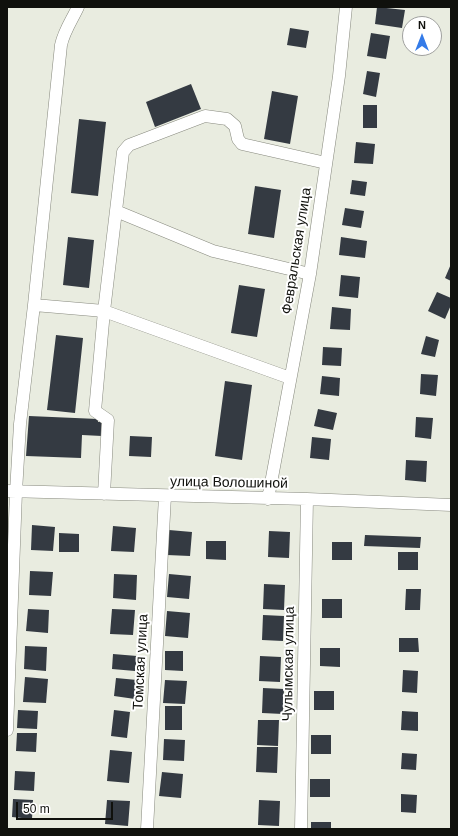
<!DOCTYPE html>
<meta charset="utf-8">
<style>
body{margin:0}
#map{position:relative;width:458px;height:836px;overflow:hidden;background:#e9ece0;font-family:Arial,sans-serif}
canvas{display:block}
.frame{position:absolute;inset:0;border:8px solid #10110d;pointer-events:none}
.north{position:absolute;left:402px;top:16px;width:40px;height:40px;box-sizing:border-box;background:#fff;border:1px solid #9fa09e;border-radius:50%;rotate:0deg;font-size:11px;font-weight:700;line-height:16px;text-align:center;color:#10110d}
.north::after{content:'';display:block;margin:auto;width:14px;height:18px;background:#347be8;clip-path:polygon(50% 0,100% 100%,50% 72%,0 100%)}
.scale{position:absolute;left:16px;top:802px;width:97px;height:18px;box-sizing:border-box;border:2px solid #10110d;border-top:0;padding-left:5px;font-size:12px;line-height:14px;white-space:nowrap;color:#10110d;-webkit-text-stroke:3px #fff;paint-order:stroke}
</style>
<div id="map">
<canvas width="458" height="836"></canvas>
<div class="frame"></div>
<div class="north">N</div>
<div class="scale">50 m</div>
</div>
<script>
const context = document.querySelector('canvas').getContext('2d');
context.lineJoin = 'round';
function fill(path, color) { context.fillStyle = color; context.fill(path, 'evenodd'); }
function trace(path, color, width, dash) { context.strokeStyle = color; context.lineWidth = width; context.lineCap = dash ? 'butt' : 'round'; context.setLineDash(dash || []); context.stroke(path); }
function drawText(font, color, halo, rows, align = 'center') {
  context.font = font + ' Arial,sans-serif'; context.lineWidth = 4; context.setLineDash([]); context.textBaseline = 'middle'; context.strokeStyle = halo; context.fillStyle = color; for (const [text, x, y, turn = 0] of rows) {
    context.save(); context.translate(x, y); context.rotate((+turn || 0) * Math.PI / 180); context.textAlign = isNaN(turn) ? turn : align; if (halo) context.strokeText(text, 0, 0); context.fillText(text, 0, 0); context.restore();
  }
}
const building = new Path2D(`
 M377 7 405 10 402 28 375 24Z
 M290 28 309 31 306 48 287 45Z
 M371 33 390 36 386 59 367 56Z
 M367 71 380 73 376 97 363 94Z
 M191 84 201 109 155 127 146 102Z
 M272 91 298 96 290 144 264 139Z
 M363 105H377V128H363Z
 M79 119 106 122 98 196 71 193Z
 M356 142 375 144 373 164 354 163Z
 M352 180 367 182 365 196 350 194Z
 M255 186 281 190 274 238 248 234Z
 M345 208 364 211 361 228 342 225Z
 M68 237 94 240 89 288 63 285Z
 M341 237 367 241 365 258 339 255Z
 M451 264V281L445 278Z
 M341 275 360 277 358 298 339 296Z
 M239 285 265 289 257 337 231 333Z
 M437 292 451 298V305L445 319 428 311Z
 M332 307 351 309 350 330 330 329Z
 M56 335 83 338 75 413 47 410Z
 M426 336 439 340 435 357 421 354Z
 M323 347 342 348 341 366 322 365Z
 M421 374 438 375 436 396 420 394Z
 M322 376 340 378 339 396 320 394Z
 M225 381 252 385 242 460 215 456Z
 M318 409 337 413 333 430 314 426Z
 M29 416 98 419V422H103L102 436 82 435 81 458 26 456Z
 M416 417 433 418 431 439 415 437Z
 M130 436 152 437 151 457 129 456Z
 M312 437 331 439 329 460 310 458Z
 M406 460 427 461 426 482 405 480Z
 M32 525 55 527 53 551 31 550Z
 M113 526 136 528 134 552 111 551Z
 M169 530 192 532 190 556 167 555Z
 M269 531 290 532 289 558 268 557Z
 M59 533 79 534V552H59Z
 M365 535 421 537 420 548 364 546Z
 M206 541H226V560L206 559Z
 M332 542H352V560H332Z
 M398 552H418V570H398Z
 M30 571 53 572 51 596 29 595Z
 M114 574 137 575 136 600 113 598Z
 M169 574 191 576 189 599 167 597Z
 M264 584 285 585 284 610 263 609Z
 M406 589H421L420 610H405Z
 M322 599H342V618H322Z
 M28 609 49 610 48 633 26 631Z
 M112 609 135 610 133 635 110 634Z
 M167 611 190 613 188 638 165 636Z
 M263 615 284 616 283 641 262 640Z
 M399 638H418L419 652H399Z
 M25 646 47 647 46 671 24 669Z
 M320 648H340V667L320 666Z
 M165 651H183V671L165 670Z
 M113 654 137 656 135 671 112 669Z
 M260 656 281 657 280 682 259 681Z
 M403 670 418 671 417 693 402 692Z
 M25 677 48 679 46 703 23 702Z
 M116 678 137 680 135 699 114 696Z
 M165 680 187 681 185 704 163 703Z
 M263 688 284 689 283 714 262 713Z
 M314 691H334V710H314Z
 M165 706H182V730H165Z
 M18 710 38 711 37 729 17 728Z
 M114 710 130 712 127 738 111 736Z
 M402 711 418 712V731L401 730Z
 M258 720H279L278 746 257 745Z
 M17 733H37L36 752 16 751Z
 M311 735H331V754H311Z
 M164 739 185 740 184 761 163 760Z
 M257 747H278L277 773 256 772Z
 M110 750 132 752 129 783 107 781Z
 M402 753 417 754 416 770 401 769Z
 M15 771 35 772 34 791 14 790Z
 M162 772 183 774 181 798 159 796Z
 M310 779H330V797H310Z
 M401 794 417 795 416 813 401 812Z
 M13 799 33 800 32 819 12 817Z
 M107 800 130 801 128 826 105 824Z
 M259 800 280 801 279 826 258 825Z
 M311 822H331V829H311Z`);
const minor = new Path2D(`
 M116 211 213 251 310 274
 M34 305 104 311 290 378
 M7 491 307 499 451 505
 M104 494 108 420 95 411 104 311 123 152 129 145 205 116 227 119 235 126 238 139 242 144 326 163
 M268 499 310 274 339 76 346 7
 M7 730 16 492 20 424 34 305 61 45C64 31 72 20 78 7
 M147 829 165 496
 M301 829 307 499`);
const streetNames = [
 ["Февральская улица",297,251,-81],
 ["улица Волошиной",229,483,1],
 ["Томская улица",141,662,-87],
 ["Чулымская улица",289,664,-89]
];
fill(building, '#343a42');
trace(minor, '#87897e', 13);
trace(minor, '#fff', 12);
drawText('14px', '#10110d', '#fff', streetNames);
</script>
